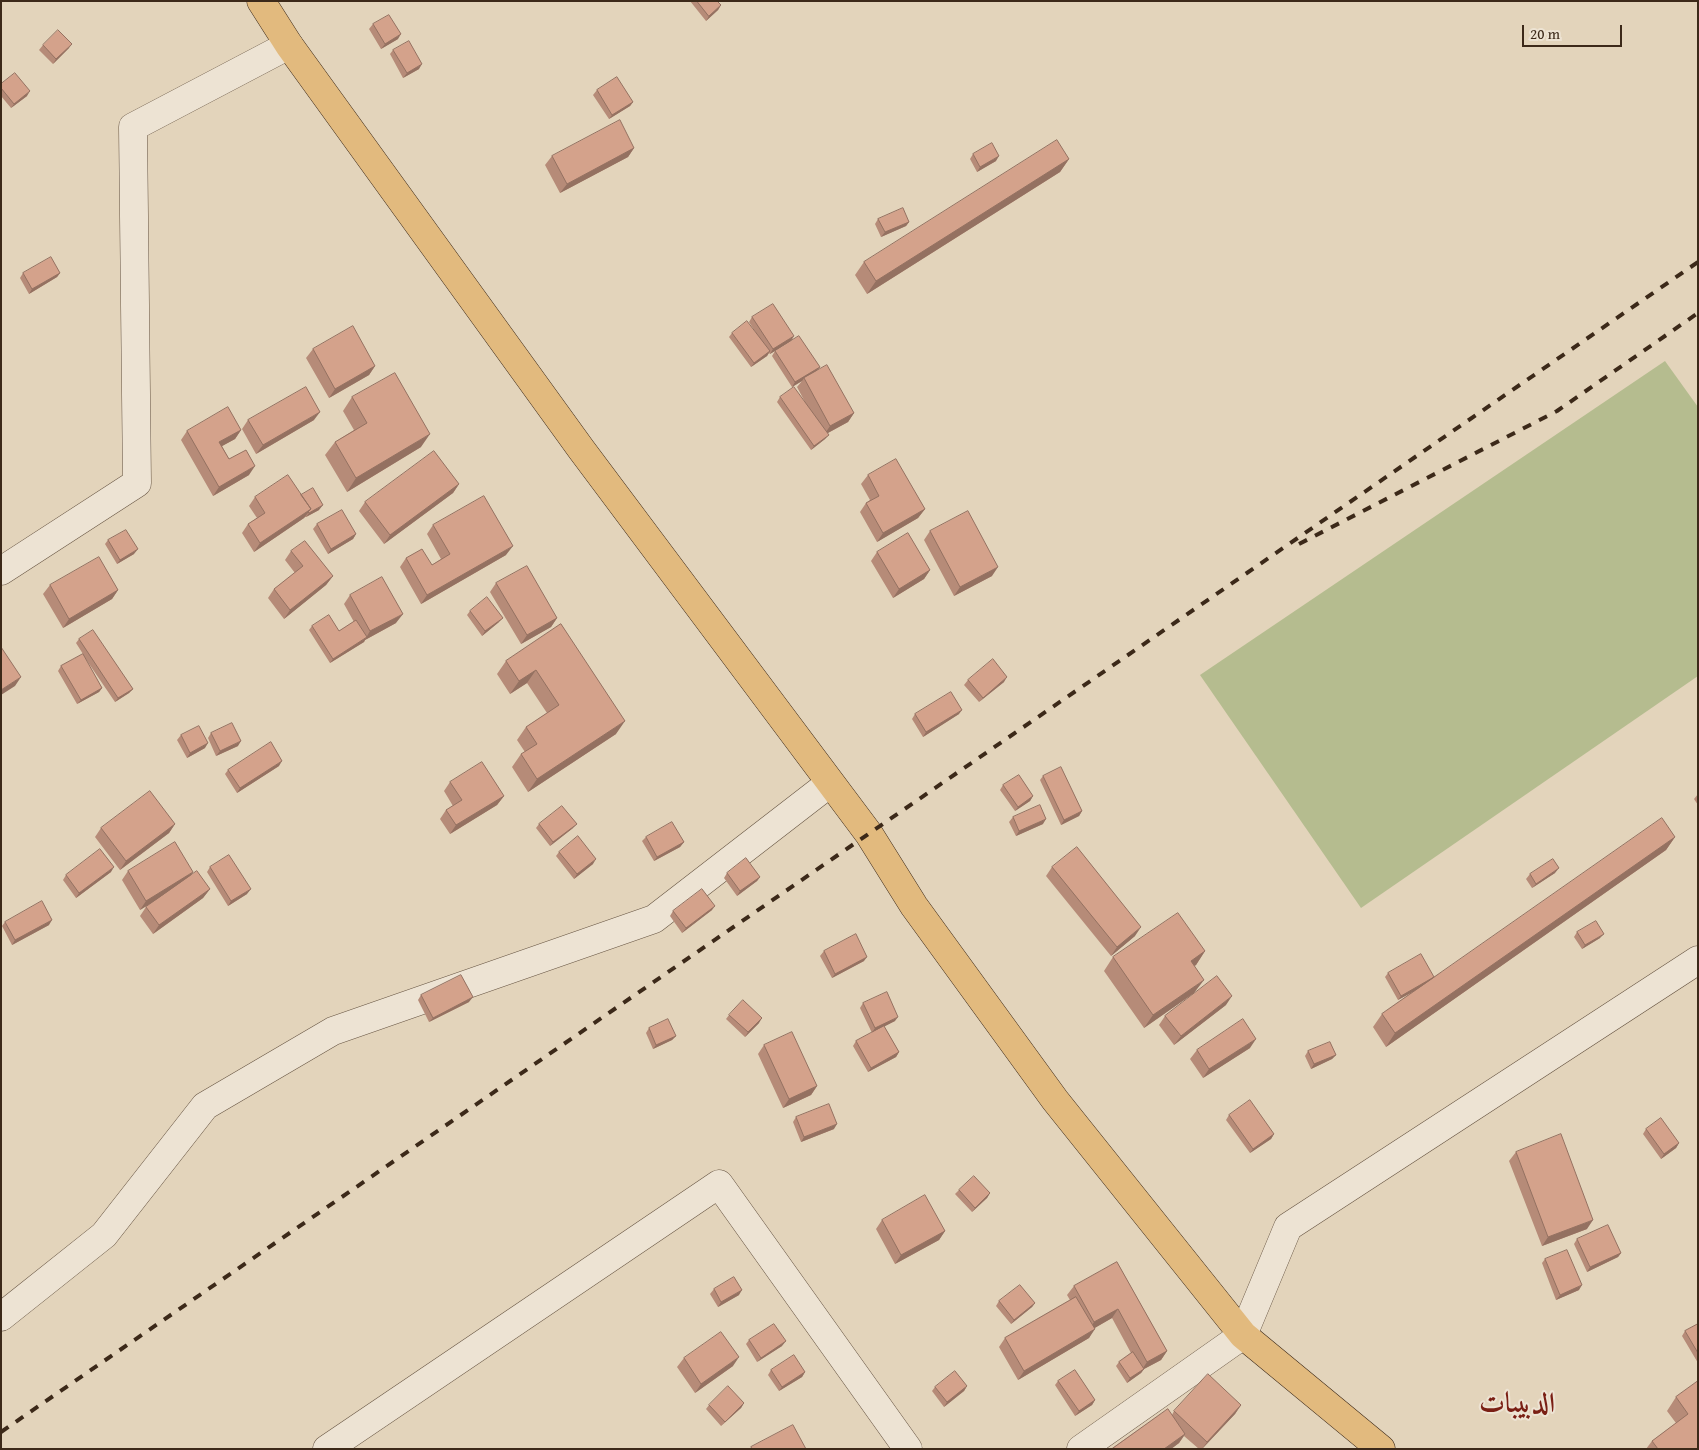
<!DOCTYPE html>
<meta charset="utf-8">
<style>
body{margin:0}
#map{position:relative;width:1699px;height:1450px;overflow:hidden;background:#e3d4bb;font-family:"Gentium Book Plus",serif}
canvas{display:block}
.frame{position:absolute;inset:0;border:2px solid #3c2919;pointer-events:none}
.scale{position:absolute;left:1522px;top:25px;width:100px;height:22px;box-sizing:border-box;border:2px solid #3c2919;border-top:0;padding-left:6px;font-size:15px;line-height:18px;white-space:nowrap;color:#3c2919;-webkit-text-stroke:4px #ede3d3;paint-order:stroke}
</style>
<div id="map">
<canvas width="1699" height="1450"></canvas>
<div class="frame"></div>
<div class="scale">20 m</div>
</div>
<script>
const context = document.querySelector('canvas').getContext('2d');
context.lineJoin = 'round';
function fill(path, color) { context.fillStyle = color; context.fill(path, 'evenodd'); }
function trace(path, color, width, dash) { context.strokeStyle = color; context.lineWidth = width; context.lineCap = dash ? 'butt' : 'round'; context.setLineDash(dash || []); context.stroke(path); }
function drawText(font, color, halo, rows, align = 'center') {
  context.font = font + ' "Gentium Book Plus",Amiri,serif'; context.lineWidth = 4; context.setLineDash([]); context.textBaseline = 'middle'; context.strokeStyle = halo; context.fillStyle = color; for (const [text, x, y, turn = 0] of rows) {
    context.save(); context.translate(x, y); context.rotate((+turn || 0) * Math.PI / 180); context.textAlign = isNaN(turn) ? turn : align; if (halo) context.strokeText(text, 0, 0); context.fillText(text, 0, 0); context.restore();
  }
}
const green = new Path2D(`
 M1665 361 1698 407V676L1361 908 1200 675Z`);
const minor = new Path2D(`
 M1 571 137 483 133 127 289 45
 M327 1449 719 1184 908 1449
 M1081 1449 1243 1335 1288 1227 1698 960`);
const tertiary = new Path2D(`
 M1 1317 104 1235 205 1106 333 1031 654 919 830 783`);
const primary = new Path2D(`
 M261 1 289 45 581 449 869 834 914 906 1055 1100 1243 1335 1381 1449`);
const rail = new Path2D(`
 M1299 544 1557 411 1698 313
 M1 1432 1698 262`);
const wall = new Path2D(`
 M690 1H717L721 5 718 10 706 21Z
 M373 24 398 39 381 49 369 29Z
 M43 45 69 48 53 64 39 50Z
 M393 50 419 69 403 78 390 54Z
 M1 84 27 96 11 108 1 96Z
 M597 90 633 102 630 106 609 119 593 95Z
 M634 148 628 157 560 193 545 165 552 156Z
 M973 154 996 161 977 172 970 159Z
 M1069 159 1060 172 867 294 855 275 864 262Z
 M878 219 909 222 906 226 881 237 875 224Z
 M23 273H60L57 277 29 294 20 278Z
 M752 317 791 341 770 354 769 353 767 356 751 367 729 337 732 333H756L749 322Z
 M313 349 375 366 369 375 329 398 306 358Z
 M775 351 820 367 817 371 854 413 848 422 828 433 825 439 811 450 777 402 780 397 805 402 797 387 802 381 792 387 772 356Z
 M352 397 421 447 347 492 325 455 335 442 354 430 343 411Z
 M248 420H314L256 454 242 429Z
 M241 430 235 439 222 446 229 459 249 475 213 496 181 440 187 431Z
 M868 475 925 509 918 518 877 542 860 512 866 503 870 500 861 484Z
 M459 484 453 493 384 544 359 511 365 502Z
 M301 495 319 510 306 517H305L304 518 254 552 242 533 248 524 257 518 249 506 255 497Z
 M317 524 356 534 353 539 328 554 313 529Z
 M433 525 506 555 421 604 400 567 406 558 432 565 441 559 427 534Z
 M930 531 992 576 954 596 924 540Z
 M108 540 134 554 117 564 105 544Z
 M291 551 333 576 326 585 284 619 268 598 274 589 295 573 285 560Z
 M877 552 930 570 924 579 893 598 871 561Z
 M496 583 557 618 551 627 521 644 490 592Z
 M50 585 118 590 112 599 63 628 43 594Z
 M350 595 396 623 365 640 364 642 330 663 309 630 312 626 339 631 354 622 344 604Z
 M470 611 499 622 482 636 467 615Z
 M561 624 616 734 528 792 512 767 521 754 525 752 517 740 526 727 547 713 527 683 510 694 497 674 506 661Z
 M79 639 133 689 129 693 115 702 83 655 102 688 99 692 77 704 58 671 61 666 83 654 76 643Z
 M968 680 1004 682 979 702 964 685Z
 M915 714H959L923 737 912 719Z
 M211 733 238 746 216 756 208 738Z
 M181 735 205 748 187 758 177 740Z
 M279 766 237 793 225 774 228 770Z
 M1043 776 1082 811 1079 816 1061 825 1040 780Z
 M450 782 504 796 497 805 450 834 440 819 446 810 453 806 444 791Z
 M1003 785 1033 796 1030 801 1015 811 1000 790Z
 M1698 794V805L1694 799Z
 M1013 817 1043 824 1016 836 1009 822Z
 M175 824 169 833 120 870 95 837 101 828Z
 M539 824 573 828 550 846 536 828Z
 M646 837 684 842 680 847 654 861 642 841Z
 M1675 837 1666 850 1386 1047 1373 1027 1382 1014 1417 989 1398 1000 1385 977 1388 973 1434 977Z
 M559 852 593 864 574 879 556 856Z
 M210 867 247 894 228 906 207 872Z
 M1052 867 1135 936 1111 956 1046 876Z
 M128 871 191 875 210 889 203 898 153 934 140 916 146 907 156 900 140 910 122 880Z
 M111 872 76 898 63 880 66 875Z
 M727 873 760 877 757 881 737 896 724 878Z
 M1555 873 1532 888 1526 879 1530 874Z
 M712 910 682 933 670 916 673 911Z
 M5 922 49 925 12 945 2 926Z
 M1577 932 1600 938 1582 949 1574 937Z
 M824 951 864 961 832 978 820 956Z
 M1205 951 1196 965 1194 966V993L1144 1028 1104 971 1113 957Z
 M421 995 469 1002 429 1022 418 1000Z
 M863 1003 895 1021 884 1026 899 1052 896 1057 868 1072 853 1046 856 1041 872 1033 860 1008Z
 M1226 1005 1174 1045 1159 1025 1165 1016Z
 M729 1015 759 1023 745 1037 726 1019Z
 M649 1028 676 1036 672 1040 653 1049 646 1033Z
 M764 1045 817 1086 811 1095 783 1108 758 1054Z
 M1250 1048 1203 1078 1190 1059 1197 1050Z
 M1308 1051 1336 1055 1332 1059 1311 1069 1305 1056Z
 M1229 1115 1274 1134 1271 1139 1250 1153 1226 1120Z
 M796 1117 834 1129 801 1142 793 1122Z
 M1646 1129 1679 1143 1676 1148 1661 1159 1643 1134Z
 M1516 1152 1587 1229 1542 1246 1509 1161Z
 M959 1190 990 1193 987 1198 972 1212 955 1194Z
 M882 1220 945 1231 939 1240 895 1264 876 1229Z
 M1577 1239 1621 1253 1618 1257 1587 1272 1574 1244Z
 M1545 1259 1579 1290 1556 1300 1542 1263Z
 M1117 1262 1167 1351 1161 1360 1144 1369 1141 1373 1127 1383 1116 1366 1119 1362 1131 1353 1112 1318 1094 1328 1089 1338 1018 1380 999 1347 1005 1338 1070 1300 1067 1295 1074 1286Z
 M714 1289 739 1295 718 1307 710 1294Z
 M999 1301 1035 1303 1032 1307 1011 1324 996 1306Z
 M1698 1324V1363L1682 1336 1685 1331Z
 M749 1340 782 1346 757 1362 746 1344Z
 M684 1358 733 1366 695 1393 677 1367Z
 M771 1370 805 1372 802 1377 779 1391 768 1375Z
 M1058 1381 1095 1400 1092 1405 1075 1416 1055 1385Z
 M1698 1381V1449H1646L1652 1441 1676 1423 1667 1411 1676 1397Z
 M967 1386 964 1391 944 1407 932 1391 935 1387Z
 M744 1403 741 1408 721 1426 706 1409 709 1405Z
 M1241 1405 1235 1414 1202 1449H1199L1184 1436 1179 1443 1171 1449H1111L1168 1409 1172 1415 1174 1411Z`);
const shadedWall = new Path2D(`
 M721 5 718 10 706 21 709 16Z
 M401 34 398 39 381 49 385 44Z
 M72 44 69 48 53 64 56 59Z
 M422 64 419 69 403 78 407 73Z
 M30 91 27 96 11 108 14 104Z
 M633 102 630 106 609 119 612 115Z
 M634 148 628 157 560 193 567 184Z
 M999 156 996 161 977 172 980 167Z
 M1069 159 1060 172 867 294 876 281Z
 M909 222 906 226 881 237 885 232Z
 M60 273 57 277 29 294 32 289Z
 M794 336 791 341 770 354 773 349Z
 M770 351 767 356 751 367 754 363Z
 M375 366 369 375 329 398 335 389Z
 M820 367 816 371 804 378 802 381 792 387 795 382Z
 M320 412 314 420 256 454 263 445Z
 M854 413 848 422 824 435 830 426Z
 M241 430 235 439 213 451 219 442Z
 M430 434 421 447 347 492 356 478Z
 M829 435 825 439 811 450 814 446Z
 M255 466 249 475 213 496 219 487Z
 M459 484 453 493 384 544 390 535Z
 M323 505 319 510 306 517 309 513Z
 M311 509 304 518 254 552 260 543Z
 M925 509 918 518 877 542 883 533Z
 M356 534 353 539 328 554 331 549Z
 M513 546 506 555 421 604 427 595Z
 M138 549 134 554 117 564 120 560Z
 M998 567 992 576 954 596 960 587Z
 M930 570 924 579 893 598 899 589Z
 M333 576 326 585 284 619 290 610Z
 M118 590 112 599 63 628 69 619Z
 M403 614 396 623 365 640 364 642 330 663 333 659 366 638 370 631Z
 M503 618 499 622 482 636 485 631Z
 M557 618 551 627 521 644 527 635Z
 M536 670 527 683 510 694 519 681Z
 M21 677 15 686 1 695V690Z
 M1007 677 1004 682 979 702 983 698Z
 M102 688 99 692 77 704 81 700Z
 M133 689 129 693 115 702 118 698Z
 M962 710 959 714 923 737 926 732Z
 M625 721 616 734 528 792 537 779Z
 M241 741 238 746 216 756 220 751Z
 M208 743 205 748 187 758 190 753Z
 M282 761 279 766 237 793 240 788Z
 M504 796 497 805 450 834 456 825Z
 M1033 796 1030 801 1015 811 1018 807Z
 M1082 811 1079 816 1061 825 1064 820Z
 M1046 819 1043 824 1016 836 1019 831Z
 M175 824 169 833 120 870 126 861Z
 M577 824 573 828 550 846 553 842Z
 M1675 837 1666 850 1386 1047 1395 1033Z
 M684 842 680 847 654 861 657 857Z
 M596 859 593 864 574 879 577 874Z
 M114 867 111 872 76 898 79 893Z
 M1559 868 1555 873 1532 888 1536 884Z
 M193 872 187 881 140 910 146 901Z
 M760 877 757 881 737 896 740 891Z
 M210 889 203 898 153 934 159 925Z
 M251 889 247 894 228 906 231 901Z
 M715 906 712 910 682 933 686 928Z
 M52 920 49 925 12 945 15 940Z
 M1141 927 1135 936 1111 956 1117 947Z
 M1604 934 1600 938 1582 949 1585 945Z
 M1205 951 1196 965 1181 974 1191 961Z
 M867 957 864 961 832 978 835 974Z
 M1434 977 1431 982 1398 1000 1401 996Z
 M1204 980 1194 993 1144 1028 1153 1015Z
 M1232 996 1226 1005 1174 1045 1181 1036Z
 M473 997 469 1002 429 1022 433 1018Z
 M898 1017 895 1021 872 1033 875 1028Z
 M762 1018 759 1023 745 1037 748 1032Z
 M676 1036 672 1040 653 1049 656 1045Z
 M1256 1039 1250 1048 1203 1078 1209 1069Z
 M899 1052 896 1057 868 1072 871 1068Z
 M1336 1055 1332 1059 1311 1069 1314 1064Z
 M817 1086 811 1095 783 1108 789 1099Z
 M837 1124 834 1129 801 1142 804 1137Z
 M1274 1134 1271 1139 1250 1153 1253 1149Z
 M1679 1143 1676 1148 1661 1159 1664 1154Z
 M990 1193 987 1198 972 1212 975 1208Z
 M1593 1220 1587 1229 1542 1246 1548 1237Z
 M945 1231 939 1240 895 1264 901 1255Z
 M1621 1253 1618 1257 1587 1272 1590 1267Z
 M1582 1285 1579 1290 1556 1300 1560 1295Z
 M742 1290 739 1295 718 1307 721 1302Z
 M1035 1303 1032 1307 1011 1324 1014 1320Z
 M1118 1309 1112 1318 1088 1332 1094 1322Z
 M1095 1329 1089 1338 1018 1380 1024 1371Z
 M786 1341 782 1346 757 1362 761 1358Z
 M1167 1351 1161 1360 1144 1369 1141 1373 1127 1383 1130 1378 1141 1371 1147 1362Z
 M739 1357 733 1366 695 1393 701 1384Z
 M805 1372 802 1377 779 1391 782 1387Z
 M967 1386 964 1391 944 1407 947 1402Z
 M1095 1400 1092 1405 1075 1416 1079 1411Z
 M744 1403 741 1408 721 1426Z
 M1241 1405 1235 1414 1202 1449 1207 1442Z
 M1185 1434 1179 1443 1171 1449H1164Z`);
const building = new Path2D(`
 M697 1H717L721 5 709 16Z
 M389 15 401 34 385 44 373 24Z
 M58 30 72 44 56 59 43 45Z
 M409 41 422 64 407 73 393 50Z
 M15 73 30 91 14 104 1 88V84Z
 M617 77 633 102 612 115 597 90Z
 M620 120 634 148 567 184 552 156Z
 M1057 140 1069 159 876 281 864 262Z
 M992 143 999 156 980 167 973 154Z
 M903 208 909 222 885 232 878 219Z
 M51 257 60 273 32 289 23 273Z
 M773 304 794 336 773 349 752 317Z
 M747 321 770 351 754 363 732 333Z
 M353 326 375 366 335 389 313 349Z
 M799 336 820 367 795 382 775 351Z
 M827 365 854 413 830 426 804 378Z
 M395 373 430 434 356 478 335 442 367 423 352 397Z
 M306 387 320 412 263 445 248 420Z
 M794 387 829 435 814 446 780 397Z
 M228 407 241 430 219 442 229 459 246 450 255 466 219 487 187 431Z
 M434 451 459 484 390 535 365 502Z
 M896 459 925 509 883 533 866 503 879 496 868 475Z
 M288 475 311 509 260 543 248 524 265 513 255 497Z
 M313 488 323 505 309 513 308 512 311 509 301 495Z
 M484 496 513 546 427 595 406 558 422 549 432 565 450 554 433 525Z
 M342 510 356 534 331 549 317 524Z
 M968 511 998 567 960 587 930 531Z
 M126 530 138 549 120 560 108 540Z
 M908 533 930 570 899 589 877 552Z
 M305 541 333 576 290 610 274 589 303 566 291 551Z
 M99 557 118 590 69 619 50 585Z
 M527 566 557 618 527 635 496 583Z
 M382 577 403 614 370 631 350 595Z
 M487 597 503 618 485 631 470 611Z
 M329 615 339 631 356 620 367 637 333 659 312 626Z
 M561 624 625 721 537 779 521 754 537 744 526 727 559 705 536 670 519 681 506 661Z
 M93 630 133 689 118 698 79 639Z
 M1 647 21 677 1 690Z
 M83 654 102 688 81 700 61 666Z
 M993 659 1007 677 983 698 968 680Z
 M951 692 962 710 926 732 915 714Z
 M232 723 241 741 220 751 211 733Z
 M199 726 208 743 190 753 181 735Z
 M271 742 282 761 240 788 228 770Z
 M482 762 504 796 456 825 446 810 462 800 450 782Z
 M1061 767 1082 811 1064 820 1043 776Z
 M1019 775 1033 796 1018 807 1003 785Z
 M150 791 175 824 126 861 101 828Z
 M1040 805 1046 819 1019 831 1013 817Z
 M562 806 577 824 553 842 539 824Z
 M1662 818 1675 837 1395 1033 1382 1014Z
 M672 822 684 842 657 857 646 837Z
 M578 836 596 859 577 874 559 852Z
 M175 842 193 872 146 901 128 871Z
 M1077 847 1141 927 1117 947 1052 867Z
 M100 849 114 867 79 893 66 875Z
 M229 855 251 889 231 901 210 867Z
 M746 858 760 877 740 891 727 873Z
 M1553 859 1559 868 1536 884 1530 874Z
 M197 871 210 889 159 925 146 907Z
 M702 889 715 906 686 928 673 911Z
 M42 901 52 920 15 940 5 922Z
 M1178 913 1205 951 1191 961 1204 980 1153 1015 1113 957Z
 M1596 921 1604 934 1585 945 1577 932Z
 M856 934 867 957 835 974 824 951Z
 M1421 954 1434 977 1401 996 1388 973Z
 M461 975 473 997 433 1018 421 995Z
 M1217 976 1232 996 1181 1036 1165 1016Z
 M887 992 898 1017 875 1028 863 1003Z
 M743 1000 762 1018 748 1032 729 1015Z
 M668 1019 676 1036 656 1045 649 1028Z
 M1243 1019 1256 1039 1209 1069 1197 1050Z
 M884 1026 899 1052 871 1068 856 1041Z
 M792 1032 817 1086 789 1099 764 1045Z
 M1330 1042 1336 1055 1314 1064 1308 1051Z
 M1250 1100 1274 1134 1253 1149 1229 1115Z
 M829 1104 837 1124 804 1137 796 1117Z
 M1661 1118 1679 1143 1664 1154 1646 1129Z
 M1561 1134 1593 1220 1548 1237 1516 1152Z
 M974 1176 990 1193 975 1208 959 1190Z
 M925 1195 945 1231 901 1255 882 1220Z
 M1608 1225 1621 1253 1590 1267 1577 1239Z
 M1567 1250 1582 1285 1560 1295 1545 1259Z
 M1117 1262 1167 1351 1147 1362 1118 1309 1094 1322 1074 1286Z
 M734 1277 742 1290 721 1302 714 1289Z
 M1020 1285 1035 1303 1014 1320 999 1301Z
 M1076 1297 1095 1329 1024 1371 1005 1338Z
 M774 1324 786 1341 761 1358 749 1340Z
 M1698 1324V1353L1685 1331Z
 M721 1332 739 1357 701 1384 684 1358Z
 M1133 1352 1144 1369 1130 1378 1119 1362Z
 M794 1355 805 1372 782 1387 771 1370Z
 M1075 1370 1095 1400 1079 1411 1058 1381Z
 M955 1371 967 1386 947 1402 935 1387Z
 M1208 1374 1241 1405 1207 1442 1174 1411Z
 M1698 1381V1449H1658L1652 1441 1688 1414 1676 1397Z
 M728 1386 744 1403 725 1422 709 1405Z
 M1168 1409 1185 1434 1164 1449H1112Z
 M793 1425 806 1449H752L751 1447Z`);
const townNames = [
 ["الدبيبات",1517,1405]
];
fill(green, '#b5bc8f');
trace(minor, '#665442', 29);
trace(tertiary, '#665442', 29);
trace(primary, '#3c2919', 29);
trace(minor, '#ede3d3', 28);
trace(tertiary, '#ede3d3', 28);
trace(primary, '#e2ba7e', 28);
trace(rail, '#3c2919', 4, [9, 9]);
fill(wall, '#b68b78');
fill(shadedWall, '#947161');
fill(building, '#d4a28b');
trace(building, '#947161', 1);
drawText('bold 28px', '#7a1f14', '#ede3d3', townNames);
</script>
